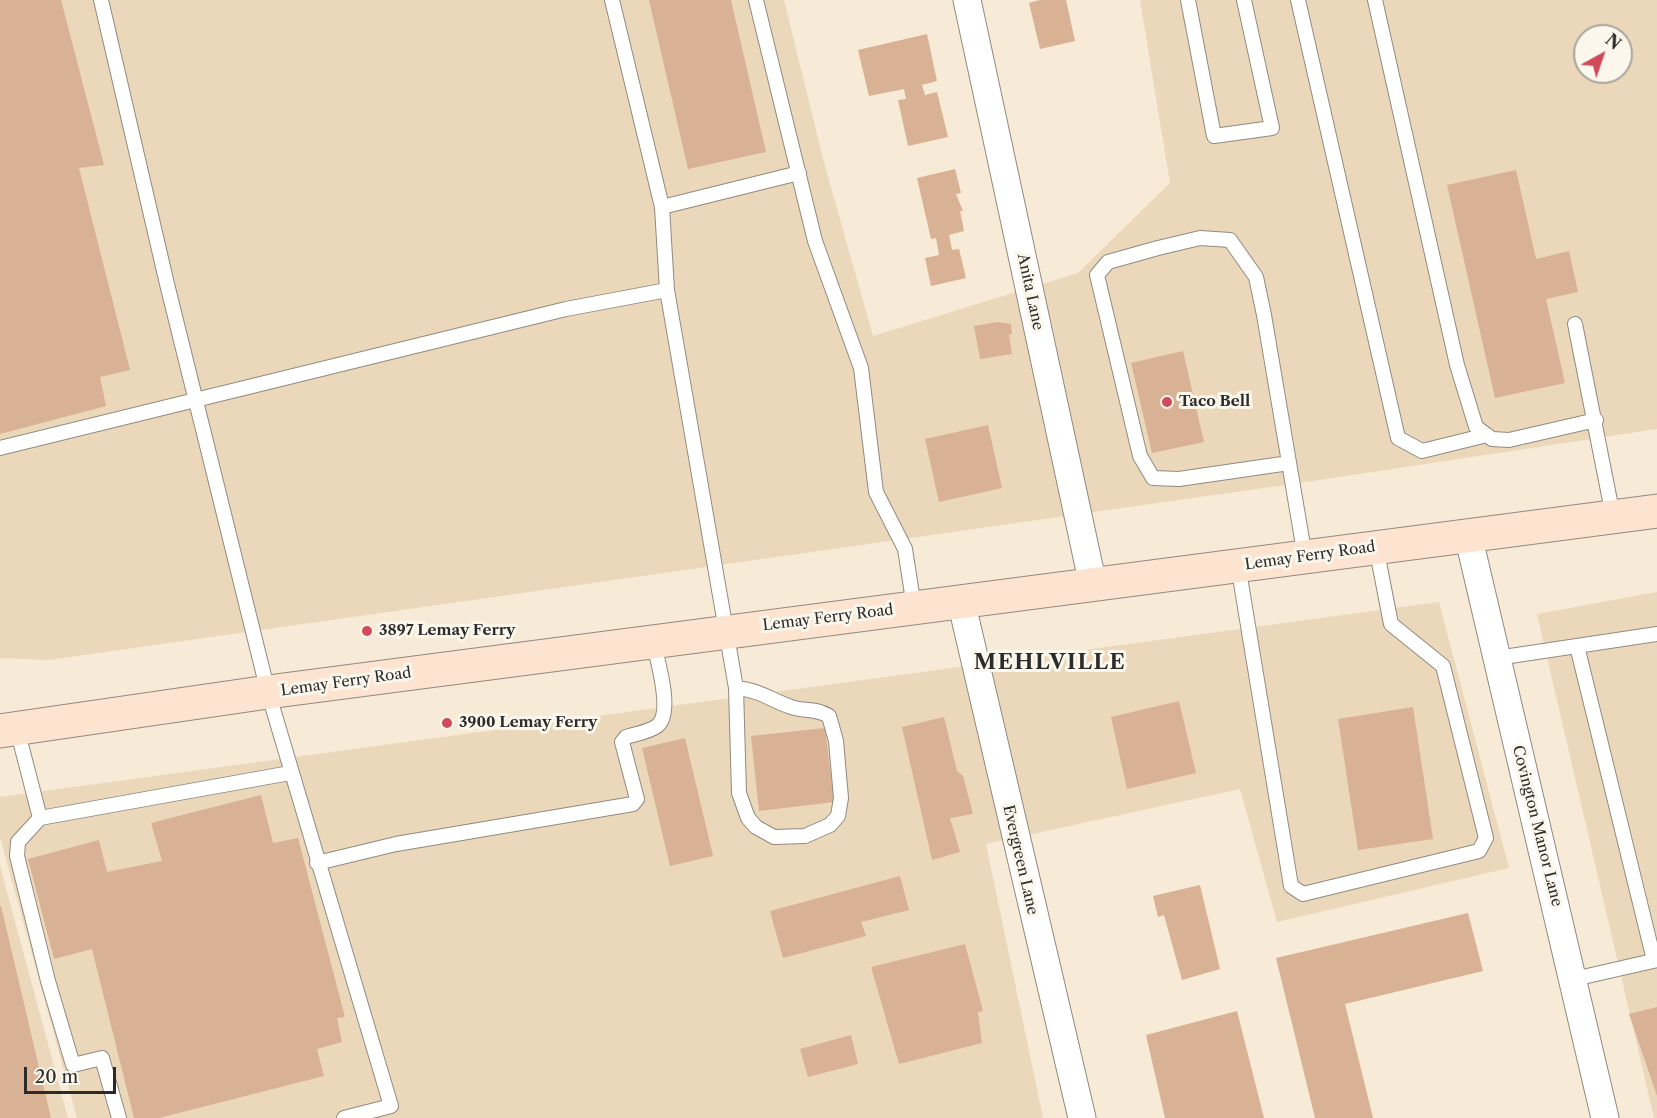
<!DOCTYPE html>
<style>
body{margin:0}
#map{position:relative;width:1657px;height:1118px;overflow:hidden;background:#f7ead6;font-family:"Libre Caslon Text",serif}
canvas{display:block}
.north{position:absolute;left:1573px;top:24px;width:60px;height:60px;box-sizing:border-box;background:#fbf7ec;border:2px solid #a8a59f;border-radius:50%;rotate:40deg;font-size:16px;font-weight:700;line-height:24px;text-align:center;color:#2b2b2b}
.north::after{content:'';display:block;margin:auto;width:21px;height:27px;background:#d1495b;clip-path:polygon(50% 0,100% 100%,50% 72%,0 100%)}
.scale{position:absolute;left:24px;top:1067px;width:92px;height:27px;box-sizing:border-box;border:3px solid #2b2b2b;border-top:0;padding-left:8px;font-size:18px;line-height:21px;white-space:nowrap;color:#2b2b2b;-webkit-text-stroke:4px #fbf7ec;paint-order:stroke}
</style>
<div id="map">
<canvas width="1657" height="1118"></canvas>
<div class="north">N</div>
<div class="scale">20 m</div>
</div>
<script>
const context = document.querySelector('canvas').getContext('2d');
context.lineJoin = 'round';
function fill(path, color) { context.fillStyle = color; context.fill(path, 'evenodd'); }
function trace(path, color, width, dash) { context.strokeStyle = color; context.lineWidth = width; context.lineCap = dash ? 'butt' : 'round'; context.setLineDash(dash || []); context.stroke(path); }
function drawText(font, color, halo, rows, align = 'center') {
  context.font = font + ' "Libre Caslon Text",serif'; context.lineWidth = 6; context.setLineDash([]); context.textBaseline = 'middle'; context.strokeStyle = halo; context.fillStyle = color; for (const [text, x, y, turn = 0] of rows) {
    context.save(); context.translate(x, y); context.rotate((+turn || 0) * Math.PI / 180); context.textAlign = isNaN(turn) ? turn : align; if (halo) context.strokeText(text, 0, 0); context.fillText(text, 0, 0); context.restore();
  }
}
const built = new Path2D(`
 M0 0H784L823 159 873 336 1078 273 1170 183 1140 0H1657V429L1313 481 49 660 0 658ZM1585 36H1621V72H1585Z
 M1657 592V1118H1654L1537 614Z
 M1439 602 1509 868 1277 922 1240 789 986 844 1043 1118H77L0 837V797Z
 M0 866 68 1118H0Z`);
const building = new Path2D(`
 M0 0H61L104 165 79 168 130 370 100 377 106 406 0 434Z
 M649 0H731L766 152 688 169Z
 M1040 0H1066L1075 41 1040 49 1029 3Z
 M927 34 937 81 922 85 925 95 937 92 948 137 908 146 898 100 906 99 904 89 869 96 858 50Z
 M955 169 961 193 956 194 963 211H960L964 231 949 235 952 250 959 249 966 278 931 286 925 258 939 255 936 238 931 239 917 178Z
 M1516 170 1536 259 1569 251 1578 292 1546 299 1565 383 1495 398 1447 185Z
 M998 322 1011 324 1012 334 1009 335 1012 354 980 359 974 326Z
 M1183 351 1204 442 1152 453 1131 363Z
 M988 425 1002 488 939 502 925 439Z
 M1179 701 1196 773 1127 789 1111 717Z
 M1413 707 1433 839 1358 850 1338 719Z
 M944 717 957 771 963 776 973 814 950 818 960 852 932 860 902 727Z
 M825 728 834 802 759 811 751 736Z
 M685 738 713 856 670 866 642 748Z
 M261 795 273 843 298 838 345 1017 337 1018 342 1042 317 1049 324 1076 159 1118H134L92 949 54 959 28 859 99 840 107 872 162 861 151 823Z
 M900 876 909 910 861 922 866 936 783 958 770 911Z
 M1200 885 1220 969 1182 980 1164 915 1158 917 1153 896Z
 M0 906H1L51 1118H0Z
 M1468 913 1483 971 1345 1004 1373 1118H1315L1276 958Z
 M965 944 983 1011 978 1012 982 1043 899 1064 871 967Z
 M1657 1007V1096L1629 1014Z
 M1237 1011 1264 1118H1165L1146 1035Z
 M851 1035 858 1064 808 1077 800 1049Z`);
const service = new Path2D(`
 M101 0 167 284 268 692 391 1106 344 1118
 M612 0 662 207 667 290 736 688 739 793 748 818 756 827 774 837 805 836 830 825 838 816 841 798 836 741 829 716C813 707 805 712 791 707 768 699 763 691 736 688
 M756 0 815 241 861 368 876 492 905 549 914 607
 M1188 0 1214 136 1272 128 1244 0
 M1298 0 1398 438 1422 451 1487 435
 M1375 0 1457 365 1476 427 1492 439 1509 440 1596 420
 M662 207 799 173
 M1575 324 1613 516
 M0 448 566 309 667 290
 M1289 463 1179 479 1153 478 1140 456 1097 275 1108 262 1158 248 1200 238 1230 240 1256 277 1264 315 1305 557
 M1238 565 1291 886 1303 894 1479 851 1486 838 1443 666 1391 624 1376 547
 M1577 646 1654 960
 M1497 658 1657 634
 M17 729 40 818
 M317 863 396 844 633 804 637 799 622 742 626 737C635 734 649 732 657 726 674 713 657 659 653 641
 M1574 979 1657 960
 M119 1118 102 1058 73 1065 48 981 17 856 18 842 40 818 290 773`);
const minor = new Path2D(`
 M967 0 1093 585
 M1468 535 1605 1118
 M961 601 1082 1118`);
const secondary = new Path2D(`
 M0 731 268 692 1657 511`);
const markers = [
 [1167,402,6,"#d1495b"],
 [367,631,6,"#d1495b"],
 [447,723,6,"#d1495b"]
];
const streetNames = [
 ["Anita Lane",1030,292,78],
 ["Lemay Ferry Road",1310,556,-8],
 ["Lemay Ferry Road",828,618,-7],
 ["Lemay Ferry Road",346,682,-8],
 ["Covington Manor Lane",1537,826,76],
 ["Evergreen Lane",1020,860,77]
];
const poiNames = [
 ["Taco Bell",1179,402],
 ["3897 Lemay Ferry",379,631],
 ["3900 Lemay Ferry",459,723]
];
const districtNames = [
 ["MEHLVILLE",1050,663]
];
fill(built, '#ebd8ba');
fill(building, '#d9b195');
trace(service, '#918a80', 16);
trace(minor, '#918a80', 29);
trace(secondary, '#918a80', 35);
trace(service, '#fff', 14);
trace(minor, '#fff', 27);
trace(secondary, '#fde4d1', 33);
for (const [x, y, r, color] of markers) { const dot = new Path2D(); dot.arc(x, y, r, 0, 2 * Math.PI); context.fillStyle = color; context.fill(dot); trace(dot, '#fbf7ec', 2); }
drawText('15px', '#2b2b2b', '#fbf7ec', streetNames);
drawText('bold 15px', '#2b2b2b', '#fbf7ec', poiNames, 'left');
context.letterSpacing = '1.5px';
drawText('bold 21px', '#2b2b2b', '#fbf7ec', districtNames);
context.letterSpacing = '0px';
</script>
